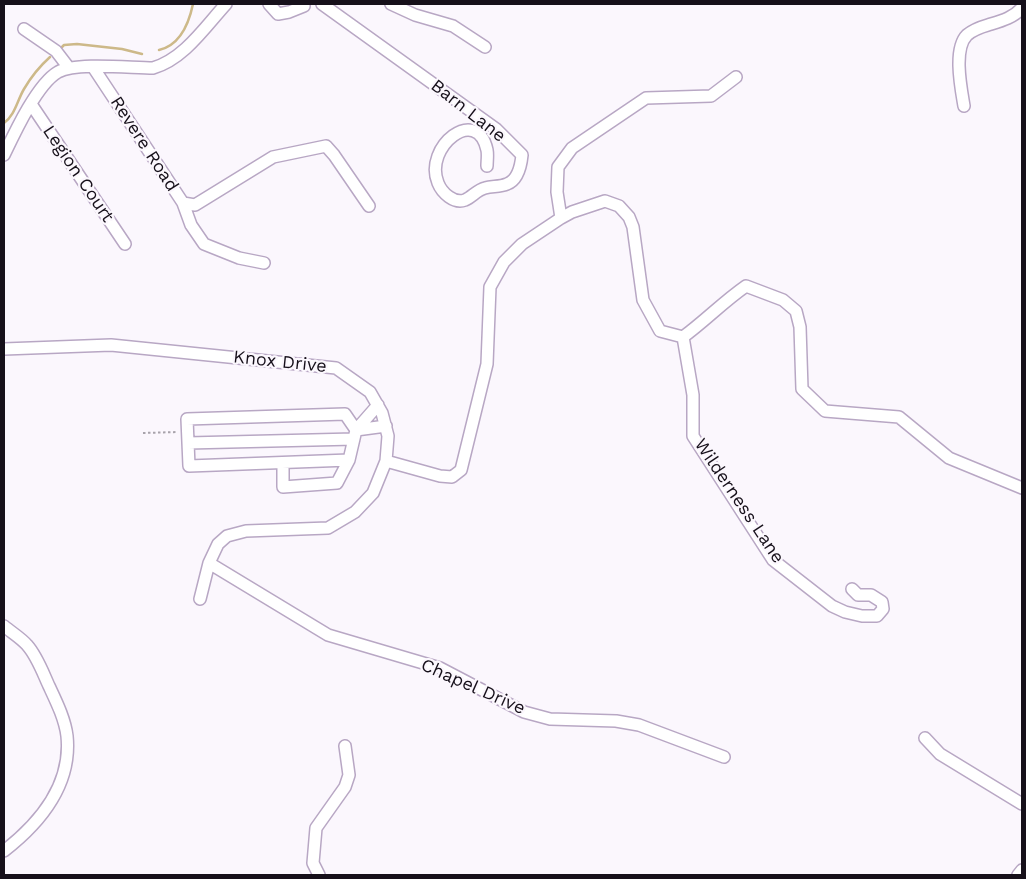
<!DOCTYPE html>
<style>
body{margin:0}
#map{position:relative;width:1026px;height:879px;overflow:hidden;background:#fbf7fd;font-family:"Work Sans",sans-serif}
canvas{display:block}
.frame{position:absolute;inset:0;border:5px solid #16101a;pointer-events:none}
</style>
<div id="map">
<canvas width="1026" height="879"></canvas>
<div class="frame"></div>
</div>
<script>
const context = document.querySelector('canvas').getContext('2d');
context.lineJoin = 'round';
function trace(path, color, width, dash) { context.strokeStyle = color; context.lineWidth = width; context.lineCap = dash ? 'butt' : 'round'; context.setLineDash(dash || []); context.stroke(path); }
function drawText(font, color, halo, rows, align = 'center') {
  context.font = font + ' "Work Sans",sans-serif'; context.lineWidth = 4.5; context.setLineDash([]); context.textBaseline = 'middle'; context.strokeStyle = halo; context.fillStyle = color; for (const [text, x, y, turn = 0] of rows) {
    context.save(); context.translate(x, y); context.rotate((+turn || 0) * Math.PI / 180); context.textAlign = isNaN(turn) ? turn : align; if (halo) context.strokeText(text, 0, 0); context.fillText(text, 0, 0); context.restore();
  }
}
const stream = new Path2D(`
 M62 47 64 45 77 44 122 49 142 54
 M159 50C181 45 189 23 193 4
 M4 123C15 115 17 101 24 89 31 77 40 66 50 57`);
const path = new Path2D(`
 M143 433 178 432`);
const minor = new Path2D(`
 M269 4 278 14 289 12 304 6
 M322 4 496 129 522 155C521 165 518 180 507 184 500 187 492 186 485 188 477 190 472 197 465 200 454 204 442 193 438 183 423 147 477 104 487 150 488 155 487 161 487 166
 M391 4 415 15 453 26 485 47
 M24 29 56 51 69 68
 M93 67 183 203 191 225 204 244 239 258 264 263
 M31 104 125 244
 M964 106C961 88 953 49 967 35 973 30 981 27 988 25 1001 21 1013 18 1022 8
 M4 155C14 134 37 84 58 72 77 62 130 68 153 68 184 59 205 27 226 4
 M183 203 195 205 273 157 326 146 334 155 369 206
 M561 218 557 192 558 167 572 148 646 98 711 96 736 77
 M683 337C705 321 723 302 746 286L783 300 796 311 800 327 802 389 825 411 899 417 949 458 1022 488
 M683 337 693 395V436L773 560 832 606 845 612 862 616H877L883 609 882 602 871 595H858L852 589
 M4 349 111 345 336 368 370 392 382 413 388 436 386 461 373 493 355 512 328 528 246 531 227 536 218 544 209 563 200 599
 M356 430 378 405
 M356 430 386 426
 M188 443 354 439
 M386 461 440 476 452 477 461 470 487 364 490 287 504 262 522 244 561 218 572 212 605 201 619 206 629 217 633 227 643 300 660 331 683 337
 M283 463V487L337 483 349 460 356 430 345 414 187 419 189 466 349 460
 M209 563 328 635 440 668 524 712 550 719 616 721 639 725 724 757
 M4 626C11 632 21 638 27 645 37 656 43 673 49 686 56 701 65 719 67 736 72 785 40 823 4 851
 M925 738 940 754 1022 804
 M319 875 313 863 316 828 345 787 349 775 345 746
 M1018 875 1022 870`);
const streetNames = [
 ["Barn Lane",468,111,38],
 ["Revere Road",144,144,57],
 ["Legion Court",78,174,56],
 ["Knox Drive",280,362,6],
 ["Wilderness Lane",739,501,56],
 ["Chapel Drive",473,687,24]
];
trace(stream, '#cdb989', 2.5);
trace(minor, '#b8a7c4', 14);
trace(path, '#a8a3ab', 2, [2.5, 2.5]);
trace(minor, '#fff', 11);
drawText('18px', '#16101a', '#fbf7fd', streetNames);
</script>
